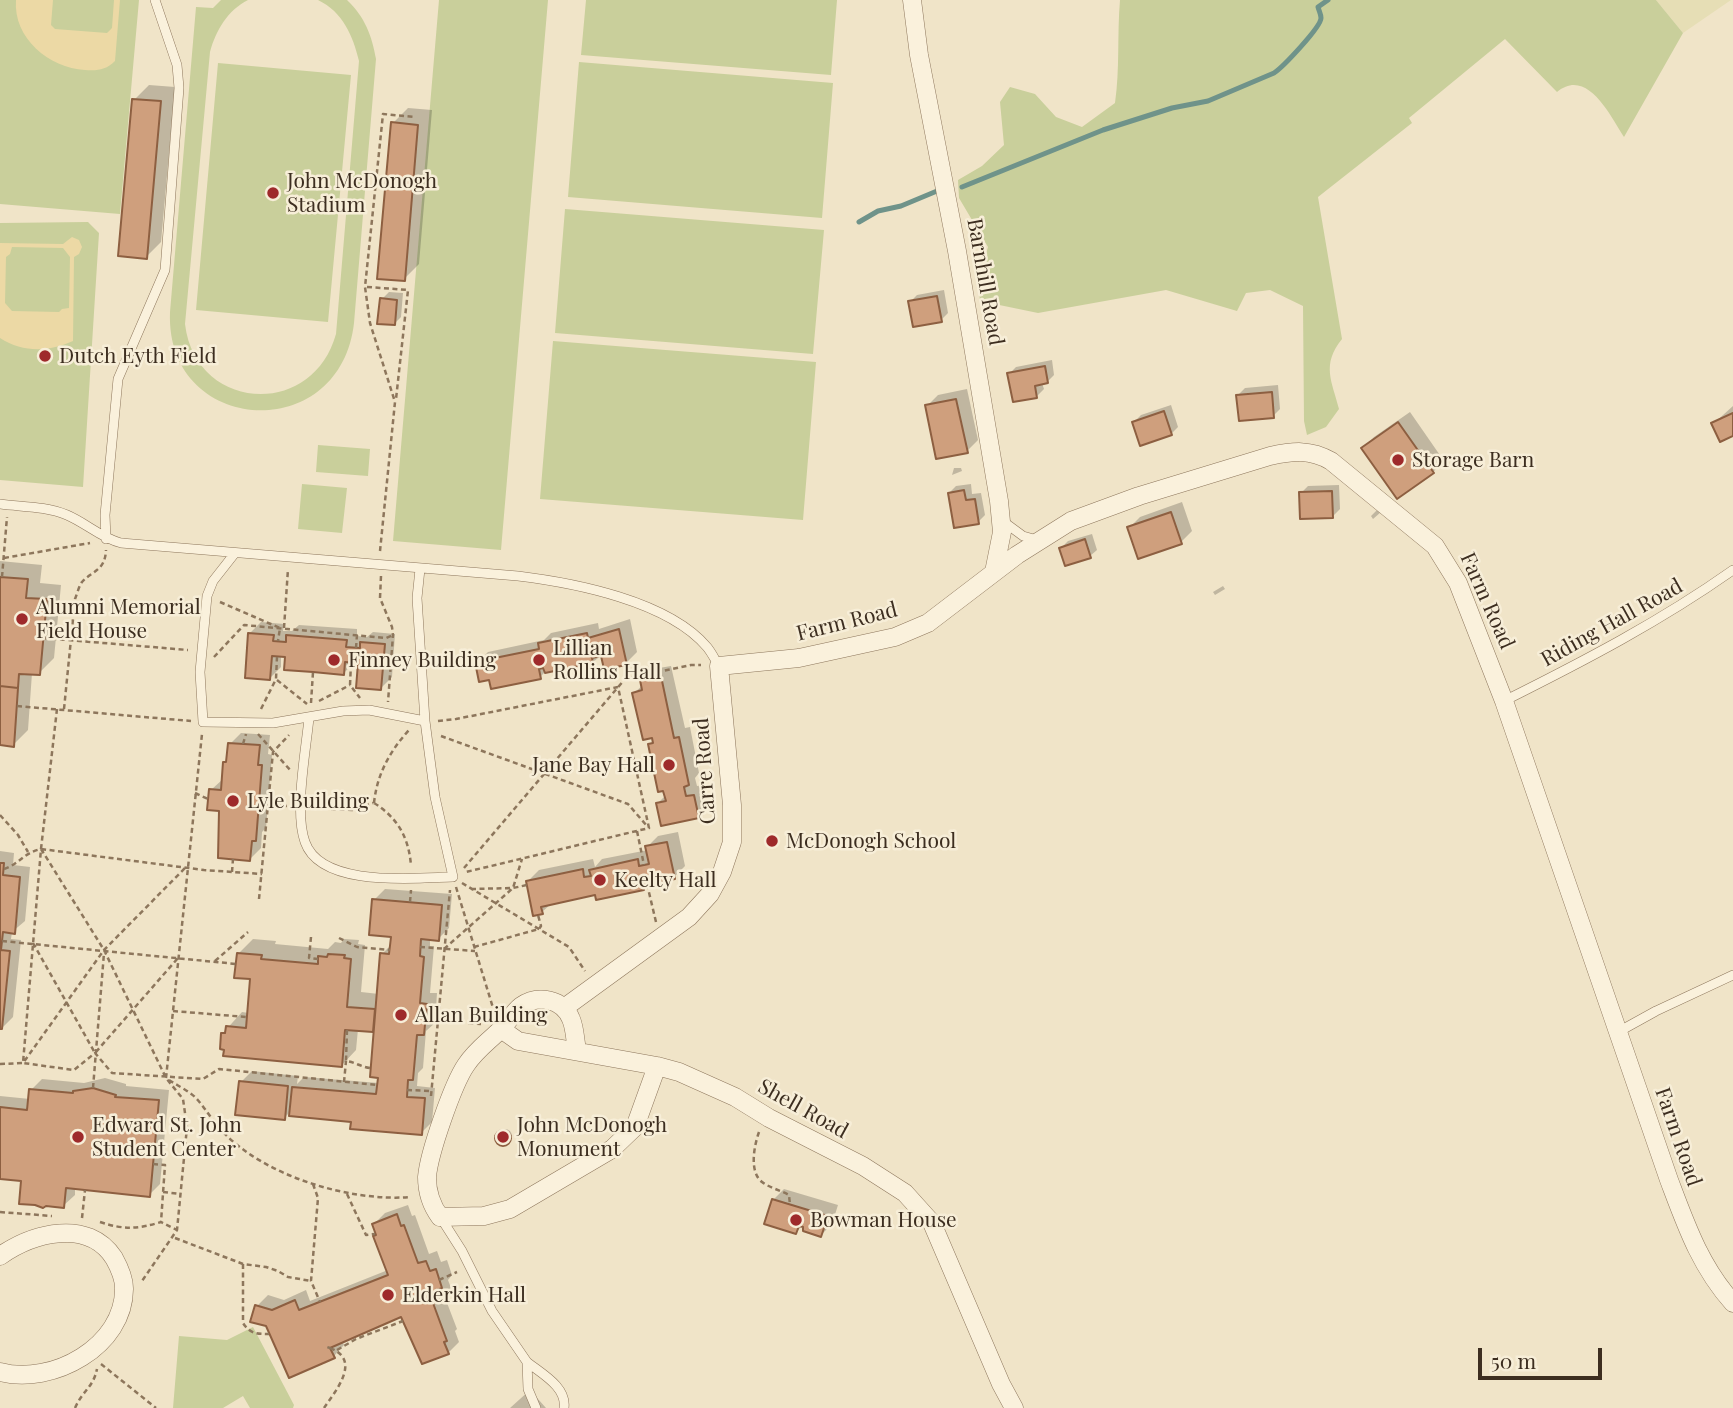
<!DOCTYPE html>
<style>
body{margin:0}
#map{position:relative;width:1733px;height:1408px;overflow:hidden;background:#f0e4c8;font-family:"Playfair Display",serif}
canvas{display:block}
.scale{position:absolute;left:1478px;top:1348px;width:124px;height:32px;box-sizing:border-box;border:4px solid #3d2e20;border-top:0;padding-left:9px;font-size:21px;line-height:24px;white-space:nowrap;color:#3d2e20;-webkit-text-stroke:5px #f7eed8;paint-order:stroke}
</style>
<div id="map">
<canvas width="1733" height="1408"></canvas>
<div class="scale">50 m</div>
</div>
<script>
const context = document.querySelector('canvas').getContext('2d');
context.lineJoin = 'round';
function fill(path, color) { context.fillStyle = color; context.fill(path, 'evenodd'); }
function trace(path, color, width, dash) { context.strokeStyle = color; context.lineWidth = width; context.lineCap = dash ? 'butt' : 'round'; context.setLineDash(dash || []); context.stroke(path); }
function drawText(font, color, halo, rows, align = 'center') {
  context.font = font + ' "Playfair Display",serif'; context.lineWidth = 5; context.setLineDash([]); context.textBaseline = 'middle'; context.strokeStyle = halo; context.fillStyle = color; for (const [text, x, y, turn = 0] of rows) {
    context.save(); context.translate(x, y); context.rotate((+turn || 0) * Math.PI / 180); context.textAlign = isNaN(turn) ? turn : align; if (halo) context.strokeText(text, 0, 0); context.fillText(text, 0, 0); context.restore();
  }
}
const farmland = new Path2D(`
 M1656 0H1731L1683 33Z`);
const green = new Path2D(`
 M0 0H139L120 214 0 204Z
 M221 0H248C228 10 216 30 210 52L185 324C195 411 312 420 336 334L359 61C353 36 343 12 318 0H347C365 17 372 36 376 59L354 323C340 447 165 435 170 312L196 7 213 8Z
 M439 0H548L501 550 393 541Z
 M586 0H837L831 75 581 55Z
 M1120 0H1656L1683 33 1624 137C1610 115 1587 67 1557 92L1505 39 1409 118 1412 123 1318 197 1342 339C1321 365 1332 381 1339 409L1326 427 1307 435 1304 421 1303 306 1270 290 1246 293 1237 311 1166 290 1038 313 980 301 978 282 988 247 959 198 958 180 982 166 1004 145 1000 102 1010 87 1035 94 1056 117 1082 127 1115 103C1120 69 1117 35 1120 0Z
 M579 62 833 83 822 218 568 197Z
 M218 63 351 75 328 322 196 310Z
 M565 209 824 230 813 354 555 333Z
 M88 222 99 233 83 487 0 480V223Z
 M553 341 816 362 803 520 540 499Z
 M318 445 370 449 368 476 316 472Z
 M302 484 347 488 342 533 298 529Z
 M253 1327 294 1405 293 1408H250L243 1396 223 1408H173L179 1336 227 1340Z`);
const sand = new Path2D(`
 M16 0H53L51 25 55 29 107 33 112 28 114 0H120L115 61C106 70 97 71 85 70 49 68 13 38 16 0Z
 M72 237 79 240 82 247 79 254 74 257 73 341C49 352 23 353 0 338V243L63 244ZM12 247 63 248 70 257 69 308 62 309 59 312 12 311 5 303 6 257 10 254Z`);
const shadow = new Path2D(`
 M149 85 175 87 161 242 146 257 134 100Z
 M408 108 432 110 419 264 404 279 393 123Z
 M944 290 948 313 941 320 910 302 917 295Z
 M389 292 403 293 401 317 394 324 382 299Z
 M1052 360 1054 375 1047 382 1042 383 1044 389 1037 396 1009 374 1016 367Z
 M1278 385 1280 409 1273 416 1238 395 1245 388Z
 M967 389 978 440 967 451 927 406 938 395Z
 M1171 405 1178 427 1171 434 1134 422 1141 415Z
 M1733 406V434L1713 424Z
 M1410 412 1444 461 1433 472 1398 497 1363 448 1374 437Z
 M954 468H961L962 471 952 475Z
 M971 484 972 494 981 493 985 515 978 522 949 493 956 486Z
 M1339 485 1340 509 1333 516 1301 493 1308 486Z
 M1182 502 1192 531 1181 542 1129 528 1140 517Z
 M1378 509 1381 512 1373 519 1371 516Z
 M1092 534 1097 550 1090 556 1061 548 1068 541Z
 M0 561 42 565 40 583 61 585 54 658 39 673H32L28 730 13 745 0 744Z
 M1223 586 1225 589 1215 595 1213 592Z
 M630 619 637 652 626 663 603 654 593 662 546 671 540 677 490 678 477 663 488 652 544 640 551 633 598 623 599 629Z
 M261 622 284 624 283 631H292L299 625 357 629V636L367 637 373 632 395 634 392 677 381 688 360 662 355 661 344 673 281 655V667L270 678 250 633Z
 M671 666 685 728 690 727 699 773 695 778 697 786 705 785 709 805 698 816 658 803 666 795 650 744 655 740 634 693 643 685 642 680 653 669Z
 M241 733 270 735 268 754 272 755 266 828 262 832 261 848 250 859 211 790 223 779 230 744Z
 M678 832 685 866 674 877 650 882 644 888 596 893 552 903 542 912 528 881 539 870 593 859 595 867 602 859 648 850 647 847 658 836Z
 M0 851 14 853 13 865 30 867 25 921 12 932 11 939 21 940 13 1017 0 1030Z
 M385 889 452 894 449 928 438 939 430 938V946H434L430 993H437L435 1023 426 1031 423 1068 418 1073 417 1086 435 1088 432 1122 421 1133 291 1111 284 1118 241 1082 252 1071 298 1076 297 1084 304 1077 379 1083 376 1028 373 1030 358 1029 356 1050 342 1065 223 1033 242 1012 249 1013 252 978 238 954 253 939 276 941 275 944 328 949 335 942 341 943 344 939 359 940 358 944 365 945 361 992 379 994 382 954 392 944 393 935 374 900Z
 M105 1078 126 1084V1086L169 1090 160 1184 149 1195 75 1187V1195L63 1206H39L23 1179 0 1177V1096L30 1099 31 1090 42 1079 84 1083Z
 M498 1136a7 7 0 1 1 14 0a7 7 0 1 1-14 0Z
 M784 1189 838 1205 832 1224 821 1235 803 1225 796 1232 773 1200Z
 M408 1205 412 1216 415 1215 429 1254 437 1251 441 1262 447 1260 452 1275 448 1280 451 1288 444 1295 457 1329 455 1331 459 1342 448 1353 402 1315 342 1341 344 1345 334 1356 257 1306 268 1295 284 1300 306 1290 310 1301 388 1270 374 1224 385 1213Z
 M530 1390 546 1408H510Z`);
const stream = new Path2D(`
 M962 187 1103 130 1172 108 1208 101 1274 73C1283 67 1321 27 1321 18 1321 14 1319 11 1318 7L1328 0
 M859 222 878 211 901 206 937 191`);
const building = new Path2D(`
 M132 99 161 101 147 259 118 256Z
 M391 122 418 125 405 281 377 279Z
 M937 296 942 322 913 327 908 301Z
 M380 298 397 300 395 325 377 324Z
 M1045 366 1048 383 1035 386 1037 398 1013 402 1007 373Z
 M1272 392 1274 418 1239 421 1236 395Z
 M956 399 968 453 936 459 925 405Z
 M1164 411 1172 435 1140 446 1132 422Z
 M1733 413V436L1720 442 1711 423Z
 M1398 422 1434 473 1397 499 1361 448Z
 M964 490 966 500 975 499 979 524 954 528 948 493Z
 M1332 491 1333 518 1300 519 1299 492Z
 M1171 512 1182 544 1138 559 1127 527Z
 M1085 539 1091 558 1065 566 1059 548Z
 M0 577 28 579 26 598 47 599 40 675 19 674 18 688 0 686Z
 M619 629 627 665 604 669 601 656 592 658 593 663 545 673 543 668 539 669 541 679 491 689 489 680 479 682 475 662 539 649 538 643 587 633 588 638Z
 M248 633 274 635 273 641 286 642V635L347 640 346 647 360 648V642L385 644 381 690 356 688 358 663 345 662 344 675 313 672 284 670 285 657 272 656 270 680 245 678Z
 M661 676 674 738 679 737 689 785 684 787 686 796 694 795 699 818 661 826 656 803 666 801 663 791 658 792 648 744 653 743 652 738 643 740 632 693 642 690 640 680Z
 M0 686 18 688 14 747 0 745Z
 M228 743 260 745 258 765H262L256 841H252L250 861 218 858 219 811 207 810 209 789 221 790 223 762H226Z
 M667 842 675 879 643 885 644 890 596 900 595 895 541 907 543 914 533 916 526 881 583 869 584 877 591 876 589 870 638 859 639 866 649 864 645 846Z
 M0 863H4L3 875 20 877 15 934 3 932 1 950 10 951 2 1029H0Z
 M372 899 442 905 439 941 421 939 420 956 424 957 420 1003 427 1004 424 1035H417L413 1080H408L407 1097 425 1098 422 1135 350 1129 351 1122 289 1116 292 1087 376 1094 378 1078 370 1077 380 953 389 954 391 937 369 935Z
 M237 953 262 955 261 959 318 964V956L327 957 328 954 345 955 344 958 351 959 347 1007 375 1009 373 1032 345 1030 342 1067 223 1056 224 1050 220 1049 221 1033H225L226 1026 246 1028 250 979 234 978Z
 M239 1081 288 1086 285 1120 235 1115Z
 M93 1088 116 1095 115 1097 159 1100 150 1197 66 1188 64 1208 46 1206 43 1208 35 1205 19 1204 21 1181 0 1179V1107L27 1110 29 1089 73 1093V1091Z
 M495 1138a8 8 0 1 1 16 0a8 8 0 1 1-16 0Z
 M772 1199 828 1216 821 1237 803 1231V1227L799 1226 796 1234 764 1224Z
 M397 1214 401 1226 404 1225 418 1263 426 1261 430 1271 436 1269 442 1288 437 1290 441 1300 433 1303 447 1341 444 1342 449 1354 422 1364 401 1317 330 1348 335 1358 289 1378 266 1326 250 1322 255 1305 272 1310 295 1300 299 1310 388 1275 373 1236 376 1235 372 1224Z`);
const path = new Path2D(`
 M367 287 408 290 396 399
 M380 551 395 402 370 323 365 287 383 114 416 117
 M4 558 90 543
 M381 576 380 598 392 627 393 635 388 702
 M2 577 7 517
 M220 602 280 628 278 641
 M284 628 288 569
 M43 638 188 650
 M356 648 357 635
 M214 657 244 625 386 638 393 635
 M351 663 350 685 360 698
 M277 680 307 704
 M319 701 350 685
 M311 703 313 672
 M17 706 191 721
 M57 709 41 849 23 1063 74 1070 95 1053 112 1073 203 1079 219 1069 377 1085
 M64 709 75 599C77 594 79 586 82 582 93 570 105 571 106 550
 M261 709 276 679 277 657
 M438 721 456 719 618 687 649 828 466 872
 M258 734 291 771
 M441 736 628 804 647 826
 M243 744 246 734
 M195 793 208 799
 M374 803C377 774 390 751 409 730
 M374 803C398 818 409 838 411 866
 M259 804 287 806
 M314 808 352 810 373 803
 M0 815 18 835 28 852
 M637 831 644 865
 M41 849 104 950 166 1078 183 1099 187 1127 177 1230 142 1281
 M464 868 625 679 691 665H701
 M4 869C21 863 23 853 41 849L204 870 262 874
 M232 872 233 859
 M462 883 569 947 585 971
 M647 884 656 922
 M456 887 494 1011
 M471 889 513 888 527 885
 M259 899 273 752 289 735
 M410 902 411 890
 M311 937 309 958 318 959
 M339 938 357 947 390 950
 M2 941 236 964
 M33 943 95 1053 178 958
 M420 947 475 951
 M474 947 539 929 541 926 538 915
 M444 949 513 888 522 859
 M215 961 248 932
 M173 1011 246 1017
 M426 1020 481 1024
 M347 1030 346 1061C355 1062 361 1067 370 1068
 M0 1064 23 1063 104 950 186 867
 M166 1078 202 734
 M169 1080C178 1086 189 1091 196 1098 206 1109 213 1122 223 1132 266 1177 351 1202 411 1197
 M344 1082 346 1061
 M93 1088 104 953
 M407 1090 431 1091
 M431 1096 450 890
 M759 1132C754 1146 749 1172 762 1182 770 1188 780 1190 789 1195L790 1205
 M153 1164 165 1165 161 1222
 M313 1184 318 1198 311 1281 320 1302
 M163 1192 180 1194
 M347 1194 366 1235 375 1234
 M0 1212 52 1216
 M82 1218 85 1190
 M100 1222C124 1230 138 1229 161 1222L177 1230
 M175 1238 243 1264 266 1267 278 1271 288 1277 311 1281
 M243 1264V1323C250 1334 257 1334 269 1334
 M439 1280 457 1272
 M337 1350 356 1339 403 1321
 M101 1364 156 1408
 M75 1408C83 1390 93 1388 97 1369
 M324 1408C337 1389 363 1358 327 1347L330 1348`);
const lane = new Path2D(`
 M0 504C22 507 45 506 67 515 86 523 101 538 121 543L518 576C575 583 668 601 707 647 712 653 715 660 719 666
 M1004 522 1023 536 1037 540
 M106 539 105 515 118 379 165 270 179 88 177 65 155 0
 M235 553 213 581 207 596 200 672 203 722 273 723 343 711 369 710 425 721
 M1504 701C1584 661 1661 621 1733 570
 M309 718C306 750 294 812 305 842 321 888 414 878 453 877L435 797 425 721 417 598 420 569
 M1618 1032 1656 1011 1733 975
 M441 1218 462 1251 492 1311 527 1362
 M536 1408 528 1389 527 1362C542 1374 567 1387 564 1408`);
const street = new Path2D(`
 M912 0 919 55 957 251 999 501 1002 532 994 572
 M564 1008 689 917 710 894 722 872 732 842V805L719 666 799 658 895 637 928 623 1017 555 1071 521 1139 496 1270 456C1293 451 1310 449 1331 461L1435 546 1458 583 1504 701 1669 1180C1686 1225 1700 1266 1733 1303
 M501 1029 518 1041 657 1066 679 1072 735 1097 769 1118 863 1166 905 1193 932 1223 1001 1384 1014 1408
 M577 1050C575 1040 575 1028 571 1019 563 999 538 994 521 1006 512 1013 508 1023 500 1030 488 1042 476 1050 466 1065 453 1084 429 1153 427 1177 427 1191 431 1205 440 1217L484 1216 510 1209 612 1149 635 1127 657 1066
 M0 1256C33 1233 88 1218 114 1258 119 1267 124 1277 124 1288 125 1346 52 1386 0 1372`);
const markers = [
 [273,193,7,"#9e2a2b"],
 [45,356,7,"#9e2a2b"],
 [1398,460,7,"#9e2a2b"],
 [22,619,7,"#9e2a2b"],
 [334,660,7,"#9e2a2b"],
 [539,660,7,"#9e2a2b"],
 [669,765,7,"#9e2a2b"],
 [233,801,7,"#9e2a2b"],
 [772,841,7,"#9e2a2b"],
 [600,880,7,"#9e2a2b"],
 [401,1015,7,"#9e2a2b"],
 [78,1137,7,"#9e2a2b"],
 [503,1137,7,"#9e2a2b"],
 [796,1220,7,"#9e2a2b"],
 [388,1295,7,"#9e2a2b"]
];
const poiNames = [
 ["John McDonogh",287,181],
 ["Stadium",287,205],
 ["Dutch Eyth Field",59,356],
 ["Storage Barn",1412,460],
 ["Alumni Memorial",36,607],
 ["Field House",36,631],
 ["Lillian",553,648],
 ["Rollins Hall",553,672],
 ["Finney Building",348,660],
 ["Jane Bay Hall",655,765,"right"],
 ["Lyle Building",247,801],
 ["McDonogh School",786,841],
 ["Keelty Hall",614,880],
 ["Allan Building",415,1015],
 ["Edward St. John",92,1125],
 ["Student Center",92,1149],
 ["John McDonogh",517,1125],
 ["Monument",517,1149],
 ["Bowman House",810,1220],
 ["Elderkin Hall",402,1295]
];
const streetNames = [
 ["Barnhill Road",985,282,80],
 ["Farm Road",1487,601,66],
 ["Farm Road",847,622,-14],
 ["Riding Hall Road",1612,623,-29],
 ["Carre Road",705,771,-94],
 ["Shell Road",803,1109,29],
 ["Farm Road",1678,1137,71]
];
fill(farmland, '#e6deb5');
fill(green, '#c9cf9b');
fill(sand, '#ecd9a5');
fill(shadow, '#0003');
trace(stream, '#6f938a', 5);
fill(building, '#cf9f7d');
trace(building, '#8d5f41', 2);
trace(lane, '#8d765c', 10);
trace(street, '#8d765c', 19);
trace(path, '#8d765c', 2.5, [5, 3.5]);
trace(lane, '#faf1dc', 9);
trace(street, '#faf1dc', 18);
for (const [x, y, r, color] of markers) { const dot = new Path2D(); dot.arc(x, y, r, 0, 2 * Math.PI); context.fillStyle = color; context.fill(dot); trace(dot, '#f7eed8', 2.5); }
drawText('21px', '#3d2e20', '#f7eed8', poiNames, 'left');
drawText('21px', '#3d2e20', '#f7eed8', streetNames);
</script>
